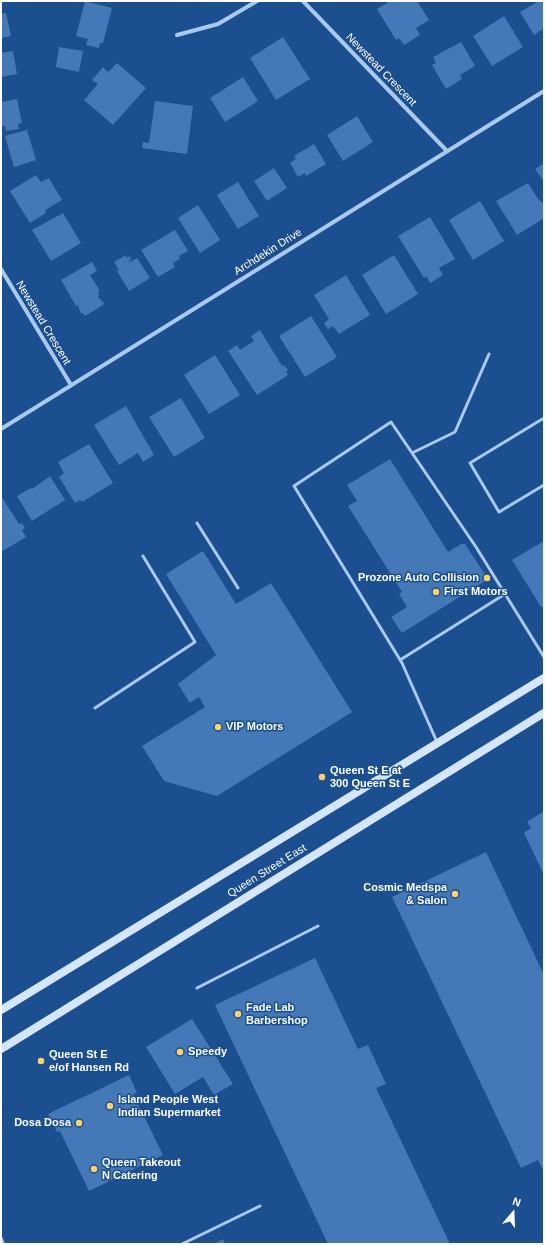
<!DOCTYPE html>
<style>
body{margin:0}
#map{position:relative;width:545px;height:1245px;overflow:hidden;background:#1b4f8f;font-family:Helvetica,sans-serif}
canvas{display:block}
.frame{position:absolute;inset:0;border:2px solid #fff;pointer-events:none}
.north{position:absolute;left:493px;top:1193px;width:40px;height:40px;-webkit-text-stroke:3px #1b4f8f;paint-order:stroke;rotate:19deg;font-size:11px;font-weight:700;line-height:16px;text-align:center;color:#fff}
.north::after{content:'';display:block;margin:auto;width:14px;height:18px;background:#fff;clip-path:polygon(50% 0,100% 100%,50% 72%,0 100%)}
</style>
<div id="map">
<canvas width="545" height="1245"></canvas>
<div class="frame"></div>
<div class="north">N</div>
</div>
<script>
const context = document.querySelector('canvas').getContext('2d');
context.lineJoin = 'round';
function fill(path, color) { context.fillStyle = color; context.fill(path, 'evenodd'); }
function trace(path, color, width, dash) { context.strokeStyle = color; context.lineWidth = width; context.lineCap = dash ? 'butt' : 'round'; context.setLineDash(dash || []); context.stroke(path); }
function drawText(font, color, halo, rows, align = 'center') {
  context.font = font + ' Helvetica,sans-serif'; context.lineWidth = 3; context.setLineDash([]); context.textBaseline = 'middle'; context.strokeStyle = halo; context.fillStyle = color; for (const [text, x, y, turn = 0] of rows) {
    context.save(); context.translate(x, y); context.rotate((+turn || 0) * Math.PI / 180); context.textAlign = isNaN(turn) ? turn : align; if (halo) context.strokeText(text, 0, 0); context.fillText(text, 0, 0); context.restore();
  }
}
const building = new Path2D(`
 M85 1 112 8 103 43H100L99 48 86 45 88 39 76 36Z
 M390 1H417L429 20 416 28 420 35 404 45 399 38 396 40 377 9Z
 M539 1H544V28L534 35 520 12Z
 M6 13 11 36 1 38V14Z
 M504 16 523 47 492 66 473 36Z
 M283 37 310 79 276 100 250 58Z
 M461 42 475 66 460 75 462 79 446 89 432 65 436 63 433 57Z
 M59 47 83 51 79 72 56 67Z
 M13 51 17 74 1 77V53Z
 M117 63 146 88 113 125 84 100 98 84 92 80 103 67 108 72Z
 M243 77 258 101 225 122 210 98Z
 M17 99 22 123 18 124 19 129 6 131 5 126H1V102Z
 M155 101 193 106 187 154 142 148 143 142 149 143Z
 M357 116 373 142 343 161 327 135Z
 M27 130 36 160 14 167 5 136Z
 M314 144 326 164 306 176 305 173 298 177 290 163 296 159 294 156Z
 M544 163V182L535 169Z
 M274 168 287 188 267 201 254 181Z
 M36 175 41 182 49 178 62 200 45 210 46 213 30 223 10 191Z
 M238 182 259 216 238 229 217 195Z
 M528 183 538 199 544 204V218L517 235 496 201Z
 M480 201 504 241 473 260 449 220Z
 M198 205 220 240 200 253 178 218Z
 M63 213 81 243 51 261 32 230Z
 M430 217 455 259 439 268 443 275 430 283 426 276 424 278 398 236Z
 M175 230 188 251 179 256 180 259 173 263 175 267 158 277 141 250Z
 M126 255 127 258 130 256 131 259 129 261 130 262 137 258 150 278 129 291 117 271 119 270 114 262Z
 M394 255 418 294 386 314 362 275Z
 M92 262 97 271 90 275 100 291 98 292 99 296 98 297 104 303 103 305 85 316 83 313 81 314 78 305 76 306 61 280Z
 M346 275 370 315 339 334 333 326 328 329 324 323 329 319 314 295Z
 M311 316 337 357 305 377 279 336Z
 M260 330 282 366 284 365 288 370 286 372 288 375 257 395 228 351 237 345 240 350 254 341 251 336Z
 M215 355 240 395 209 414 184 375Z
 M181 398 205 438 174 457 149 417Z
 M126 406 154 455 143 462 138 453 119 465 94 425Z
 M89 444 113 483 82 502 80 500 75 503 59 477 64 473 58 462Z
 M390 459 448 552 461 544H465L488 579 402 633 391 617 407 607 399 594 402 592 348 506 357 501 347 485Z
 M50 476 65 500 32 521 17 496 31 488 32 489Z
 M1 496 19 524 22 523 25 528 22 530 26 537 1 552Z
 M544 541V606L541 607 512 560Z
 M203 551 236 604 271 583 352 712 217 796 164 781 142 746 205 707 199 697 190 703 178 684 216 655 166 574Z
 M544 811V875L524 833 531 828 527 822Z
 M486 852 544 975V1172L538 1160 521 1168 392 897Z
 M315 958 358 1049 368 1045 386 1084 376 1088 450 1244H328L215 1005Z
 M192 1019 233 1084 214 1095 203 1077 175 1094 146 1047Z
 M129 1075 137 1093 133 1094 163 1155 89 1191 60 1131 57 1132 48 1114Z
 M223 1239 225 1244H213Z`);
const lane = new Path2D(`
 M544 418 470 463 499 512 544 485
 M412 453 455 432 489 354
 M197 523 238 588
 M400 660 505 594
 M95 708 195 642 143 556
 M437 742 402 663 294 486 391 422 476 547 544 657
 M197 988 318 926
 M182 1244 260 1206`);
const street = new Path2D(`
 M303 1 447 151
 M177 35 218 24 257 1
 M1 269 71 385
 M1 429 544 91
 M1 1239 3 1244`);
const secondary = new Path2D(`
 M1 1010 544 678
 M1 1049 544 713`);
const markers = [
 [487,578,4,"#ffd166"],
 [436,592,4,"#ffd166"],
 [218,727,4,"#ffd166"],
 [322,777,4,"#ffd166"],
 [455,894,4,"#ffd166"],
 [238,1014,4,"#ffd166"],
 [180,1052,4,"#ffd166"],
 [41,1061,4,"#ffd166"],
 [110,1106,4,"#ffd166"],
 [79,1123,4,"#ffd166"],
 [94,1169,4,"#ffd166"]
];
const streetNames = [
 ["Newstead Crescent",381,70,46],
 ["Archdekin Drive",268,252,-32],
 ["Newstead Crescent",43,323,59],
 ["Queen Street East",267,871,-32]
];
const poiNames = [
 ["Prozone Auto Collision",479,578,"right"],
 ["First Motors",444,592],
 ["VIP Motors",226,727],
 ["Queen St E at",330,771],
 ["300 Queen St E",330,784],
 ["Cosmic Medspa",447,888,"right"],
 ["& Salon",447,901,"right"],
 ["Fade Lab",246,1008],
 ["Barbershop",246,1021],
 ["Speedy",188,1052],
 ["Queen St E",49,1055],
 ["e/of Hansen Rd",49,1068],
 ["Island People West",118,1100],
 ["Indian Supermarket",118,1113],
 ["Dosa Dosa",71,1123,"right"],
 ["Queen Takeout",102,1163],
 ["N Catering",102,1176]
];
fill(building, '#4478b7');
trace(lane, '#a9c9ee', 3);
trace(street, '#a9c9ee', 4);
trace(secondary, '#d6e6fa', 8);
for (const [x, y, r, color] of markers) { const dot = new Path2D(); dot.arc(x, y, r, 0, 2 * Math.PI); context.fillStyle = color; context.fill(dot); trace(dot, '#1b4f8f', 1.5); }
drawText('11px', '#fff', '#1b4f8f', streetNames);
drawText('bold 11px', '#fff', '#1b4f8f', poiNames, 'left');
</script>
